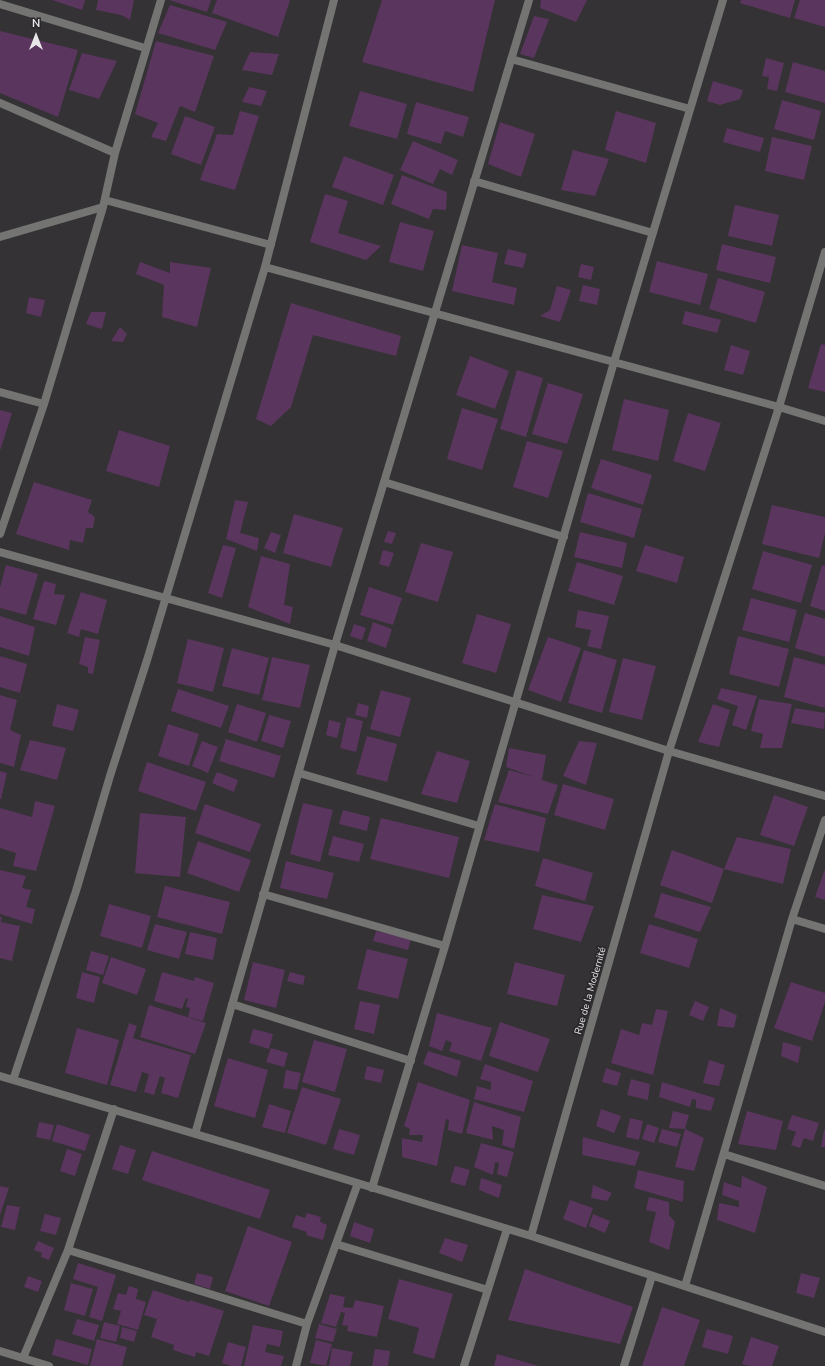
<!DOCTYPE html>
<meta charset="utf-8">
<style>
body{margin:0}
#map{position:relative;width:825px;height:1366px;overflow:hidden;background:#343234;font-family:"Nunito Sans",sans-serif}
canvas{display:block}
.north{position:absolute;left:16px;top:16px;width:40px;height:40px;-webkit-text-stroke:3px #2a282a;paint-order:stroke;rotate:0deg;font-size:11px;font-weight:700;line-height:16px;text-align:center;color:#e8e6e8}
.north::after{content:'';display:block;margin:auto;width:14px;height:18px;background:#e8e6e8;clip-path:polygon(50% 0,100% 100%,50% 72%,0 100%)}
</style>
<div id="map">
<canvas width="825" height="1366"></canvas>
<div class="north">N</div>
</div>
<script>
const context = document.querySelector('canvas').getContext('2d');
context.lineJoin = 'round';
function fill(path, color) { context.fillStyle = color; context.fill(path, 'evenodd'); }
function trace(path, color, width, dash) { context.strokeStyle = color; context.lineWidth = width; context.lineCap = dash ? 'butt' : 'round'; context.setLineDash(dash || []); context.stroke(path); }
function drawText(font, color, halo, rows, align = 'center') {
  context.font = font + ' "Nunito Sans",sans-serif'; context.lineWidth = 3.5; context.setLineDash([]); context.textBaseline = 'middle'; context.strokeStyle = halo; context.fillStyle = color; for (const [text, x, y, turn = 0] of rows) {
    context.save(); context.translate(x, y); context.rotate((+turn || 0) * Math.PI / 180); context.textAlign = isNaN(turn) ? turn : align; if (halo) context.strokeText(text, 0, 0); context.fillText(text, 0, 0); context.restore();
  }
}
const building = new Path2D(`
 M52 0H85L82 10Z
 M98 0H134L130 20 121 15 96 10Z
 M169 0H211L207 12Z
 M217 0H290L278 37 212 13Z
 M382 0H495L473 92 362 62Z
 M541 0H587L576 22 540 8Z
 M741 0H795L790 18 740 3Z
 M800 0H825V27L794 18Z
 M170 5 227 22 215 50 158 33Z
 M534 16 549 19 534 58 520 54Z
 M0 31 78 50 58 117 0 93Z
 M156 41 214 56 195 112 180 106 166 141 151 137 158 123 135 114Z
 M250 52 279 54 272 75 242 70Z
 M82 53 117 61 99 99 69 90Z
 M766 58 784 63 777 91 767 89 769 77 762 76Z
 M793 62 825 71V103L785 92Z
 M713 81 743 90 740 99 720 105 707 101Z
 M249 87 267 91 261 106 242 102Z
 M360 91 407 104 397 139 349 126Z
 M782 100 821 111 814 140 774 129Z
 M416 102 469 117 463 137 445 131 441 144 407 134Z
 M240 111 259 116 235 190 200 180 217 134 233 135Z
 M616 111 656 123 646 163 605 150Z
 M185 116 215 127 201 165 171 154Z
 M500 122 535 134 521 177 488 164Z
 M727 128 764 138 760 152 723 142Z
 M772 137 812 146 804 180 765 171Z
 M413 141 458 160 452 175 440 169 433 184 400 170Z
 M573 150 609 159 595 196 561 190Z
 M344 156 394 175 383 205 332 187Z
 M402 175 447 192 446 210 433 209 429 219 391 204Z
 M325 194 348 201 338 233 381 246 366 260 310 242Z
 M735 205 779 215 772 246 728 236Z
 M400 222 434 231 423 271 389 262Z
 M722 244 776 257 770 283 716 270Z
 M462 245 498 253 492 282 517 288 514 305 452 291Z
 M508 249 527 254 523 268 504 264Z
 M657 261 708 274 700 305 649 292Z
 M140 262 170 273V262L211 268 197 327 162 317 164 285 136 274Z
 M581 264 594 267 591 280 578 277Z
 M718 278 765 292 756 323 709 309Z
 M583 285 600 289 597 305 579 301Z
 M557 286 571 290 560 322 540 316 550 310Z
 M29 297 45 300 41 317 26 313Z
 M291 303 401 336 396 356 313 335 291 407 271 426 256 419Z
 M685 311 721 320 717 333 682 324Z
 M91 312H106L102 329 86 324Z
 M120 327 127 334 123 342 111 341Z
 M821 344 825 345V392L808 388Z
 M731 345 750 351 743 375 724 370Z
 M470 356 509 371 495 409 456 395Z
 M517 370 543 378 526 437 500 429Z
 M548 383 583 394 567 444 532 434Z
 M624 399 669 410 658 461 612 450Z
 M462 408 498 419 482 470 447 459Z
 M0 410 12 413 0 451Z
 M688 413 721 423 705 471 673 461Z
 M119 430 170 446 159 487 106 471Z
 M527 441 563 451 548 498 513 487Z
 M601 459 652 475 643 505 591 488Z
 M34 482 92 500 88 512 95 517 93 528H86L83 543 70 540 69 550 16 534Z
 M588 493 642 509 634 538 580 522Z
 M235 500 248 502 240 533 259 538 257 551 226 539Z
 M772 505 825 517V533L819 558 762 544Z
 M294 514 343 528 331 567 283 553Z
 M388 531 396 533 392 544 384 542Z
 M271 532 281 535 275 553 264 548Z
 M580 532 627 543 622 568 574 557Z
 M421 543 453 552 438 602 405 592Z
 M223 545 236 548 222 598 208 593Z
 M645 545 684 557 677 583 636 571Z
 M383 550 394 553 389 567 379 564Z
 M763 551 812 565 801 603 752 589Z
 M261 556 290 564 284 605 293 607 290 624 248 607Z
 M577 562 623 576 614 605 568 591Z
 M6 565 38 574 26 615 0 608V588Z
 M822 565 825 566V611L810 606Z
 M44 581 56 584 54 594 65 595 56 625 33 619Z
 M369 587 402 598 393 625 360 615Z
 M81 592 107 600 98 634 81 629 79 637 67 633Z
 M751 598 797 610 789 642 742 630Z
 M578 610 609 616 601 649 587 646 591 630 575 627Z
 M805 613 825 619V657L795 648Z
 M477 614 511 624 496 673 462 663Z
 M0 616 35 627 29 656 0 647Z
 M373 622 392 629 386 648 367 641Z
 M354 624 366 628 362 640 350 636Z
 M738 636 789 649 779 687 729 674Z
 M85 637 100 640 93 674 88 673V667L79 664Z
 M548 637 581 648 561 702 528 690Z
 M188 639 224 648 213 692 177 683Z
 M232 648 269 658 259 695 222 686Z
 M584 650 617 660 602 713 568 703Z
 M0 656 27 664 20 693 0 687Z
 M272 657 310 665 300 708 262 700Z
 M794 657 825 665V708L784 697Z
 M623 658 656 666 642 720 609 712Z
 M721 688 757 696 746 730 732 725 738 706 717 699Z
 M178 689 229 706 221 728 171 711Z
 M381 690 411 698 400 737 370 729Z
 M0 695 17 700 10 730 21 735 14 767 0 763Z
 M759 699 792 704 782 748H760L763 734 751 731Z
 M358 703 369 706 367 718 355 715Z
 M57 704 79 710 73 731 52 726Z
 M237 704 266 713 257 742 228 732Z
 M713 704 730 710 719 747 698 742Z
 M795 708 825 713 824 729 791 723Z
 M269 715 291 721 283 748 261 741Z
 M347 717 363 721 356 752 340 748Z
 M329 720 341 723 337 738 326 735Z
 M168 724 199 734 189 766 158 756Z
 M367 736 397 744 387 782 356 774Z
 M226 739 281 756 274 778 219 761Z
 M30 740 66 748 57 780 20 770Z
 M202 741 218 747 208 773 192 766Z
 M579 741 597 743 586 785 563 776Z
 M509 748 546 755 542 780 558 785 548 814 498 802 509 770 534 777 506 767Z
 M437 751 470 761 457 803 421 794Z
 M147 762 206 782 196 811 138 791Z
 M0 771 7 773 1 799H0Z
 M217 772 238 780 234 792 212 783Z
 M563 784 614 799 605 830 554 815Z
 M774 795 808 807 794 846 760 835Z
 M35 801 55 806 36 871 13 866 16 853 0 848V808L32 817Z
 M303 803 333 810 320 862 290 854Z
 M205 804 261 824 250 852 195 833Z
 M495 804 546 818 539 852 484 840Z
 M343 810 370 817 367 831 339 824Z
 M140 813 186 817 180 877 135 873Z
 M381 818 459 837 449 878 370 859Z
 M333 836 364 844 359 862 328 855Z
 M737 837 791 849 783 884 724 869Z
 M198 841 251 860 239 892 187 873Z
 M672 850 724 869 712 903 660 885Z
 M543 858 593 873 585 901 535 886Z
 M286 861 334 873 327 899 280 888Z
 M825 869V900L815 897Z
 M0 870 26 876 22 888 31 890 26 907 35 909 32 924 0 914Z
 M165 886 230 902 222 934 157 917Z
 M661 893 711 907 700 932 654 917Z
 M542 895 594 906 581 942 533 929Z
 M109 904 151 916 142 948 100 936Z
 M0 917H2L1 922 20 926 12 961 0 958Z
 M155 924 187 932 179 959 147 950Z
 M649 924 698 939 689 968 640 953Z
 M376 931 411 939 408 950 373 941Z
 M190 932 217 938 213 960 185 954Z
 M367 949 408 959 398 999 357 989Z
 M91 951 109 956 103 975 86 970Z
 M111 957 146 969 137 995 102 983Z
 M253 962 285 970 276 1008 244 1000Z
 M515 962 565 975 557 1006 507 994Z
 M82 972 100 977 94 1003 76 998Z
 M162 972 194 981 195 977 214 983 203 1021 188 1017 190 1008 186 1007 188 999 186 998 182 1009 154 1001Z
 M290 972 305 976 303 985 287 981Z
 M791 982 825 993V1002L812 1041 774 1028Z
 M360 1001 380 1005 374 1034 354 1029Z
 M695 1001 709 1007 703 1021 689 1015Z
 M149 1005 206 1023 195 1054 140 1037Z
 M720 1008 737 1015 734 1028 717 1026Z
 M656 1009 668 1011 653 1075 611 1063 621 1029 639 1035 642 1023 652 1025Z
 M437 1013 492 1028 481 1061 449 1051 452 1043 446 1040 442 1051 429 1046Z
 M500 1022 550 1039 538 1072 489 1056Z
 M129 1023 137 1026 133 1038 191 1055 178 1098 161 1093 165 1078 160 1076 154 1095 144 1092 149 1074 142 1072 136 1092 110 1085Z
 M77 1028 119 1040 107 1085 65 1073Z
 M253 1029 273 1034 269 1049 249 1043Z
 M314 1040 347 1049 335 1092 302 1082Z
 M783 1042 801 1047 798 1063 781 1056Z
 M271 1048 288 1053 284 1067 266 1062Z
 M428 1051 461 1061 457 1077 423 1064Z
 M228 1058 268 1070 255 1118 214 1106Z
 M709 1060 725 1065 719 1086 703 1083Z
 M485 1064 533 1081 524 1112 474 1099 477 1086 491 1090V1082L480 1079Z
 M367 1066 384 1070 381 1083 364 1079Z
 M606 1068 621 1073 617 1086 602 1082Z
 M286 1070 301 1073 297 1090 283 1088Z
 M631 1079 650 1084 648 1100 627 1095Z
 M418 1082 470 1100 462 1134 448 1130 449 1120 446 1119 437 1166 402 1157V1138L422 1142 423 1135H409L410 1129 404 1126Z
 M662 1082 715 1098 711 1111 696 1108V1100L692 1099 690 1107 659 1097Z
 M302 1087 341 1099 326 1145 287 1133Z
 M474 1102 521 1117 514 1149 502 1145 504 1130 492 1126 493 1140 466 1133Z
 M269 1104 291 1111 285 1133 262 1127Z
 M601 1109 621 1116 614 1133 596 1126Z
 M673 1111 689 1115 685 1129 669 1128Z
 M747 1111 783 1121 776 1150 738 1144Z
 M792 1115 819 1123 813 1141 804 1138 800 1148 791 1145 796 1132 787 1129Z
 M630 1118 643 1121 639 1140 626 1137Z
 M39 1122 54 1125 50 1140 36 1137Z
 M57 1124 90 1135 85 1151 52 1141Z
 M647 1124 659 1128 654 1143 642 1139Z
 M339 1129 360 1135 354 1155 333 1149Z
 M662 1129 681 1134 677 1147 658 1142Z
 M685 1129 704 1138 694 1171 675 1167Z
 M824 1130H825V1147H821Z
 M583 1137 640 1152 635 1166 582 1155Z
 M481 1143 514 1152 507 1177 497 1174 499 1163 495 1162 493 1175 474 1167Z
 M120 1145 136 1150 128 1174 112 1169Z
 M67 1149 82 1154 75 1176 60 1171Z
 M152 1151 270 1190 260 1219 142 1180Z
 M455 1166 470 1170 465 1186 450 1182Z
 M638 1170 684 1181 683 1202 634 1188Z
 M742 1176 767 1187 755 1233 717 1220 719 1203 739 1207V1201L722 1195 724 1182 741 1188Z
 M481 1178 502 1185 499 1198 479 1190Z
 M593 1185 612 1193 607 1201 591 1198Z
 M0 1186 9 1188 0 1215Z
 M649 1197 669 1202V1215L675 1222 669 1250 649 1242 656 1212 646 1210Z
 M570 1200 593 1208 586 1228 563 1219Z
 M7 1205 20 1207 15 1230 1 1227Z
 M307 1213 321 1217 320 1222 327 1225 323 1240 306 1235 307 1232 292 1227 296 1215 305 1218Z
 M45 1214 61 1218 56 1235 40 1231Z
 M593 1214 610 1221 605 1233 589 1226Z
 M354 1222 374 1229 370 1243 350 1236Z
 M248 1226 292 1242 269 1306 225 1291Z
 M445 1238 468 1245 462 1262 439 1253Z
 M38 1241 54 1248 49 1260 41 1257 42 1253 34 1250Z
 M78 1263 116 1275 102 1321 89 1317 98 1287 73 1279Z
 M525 1269 633 1307 620 1344 508 1320Z
 M197 1273 213 1277 210 1289 194 1284Z
 M801 1273 820 1278 814 1298 796 1293Z
 M28 1276 42 1281 38 1292 24 1287Z
 M399 1279 453 1294 434 1359 413 1353 419 1328 388 1319Z
 M71 1283 93 1289 85 1316 64 1310Z
 M129 1286 138 1289 136 1299 146 1302 138 1330 117 1324 121 1311 113 1309 118 1293 126 1295Z
 M153 1290 189 1302 190 1300 224 1311 209 1356 196 1352 195 1357 173 1350 174 1345 151 1337 157 1319 144 1315Z
 M330 1294 345 1297 343 1307 353 1308 355 1300 384 1306 377 1337 347 1331 348 1326 342 1325 345 1313 341 1312 336 1327 321 1323Z
 M662 1307 700 1320 684 1366H642Z
 M77 1319 99 1325 94 1341 72 1334Z
 M104 1322 120 1326 116 1342 100 1338Z
 M319 1324 337 1329 333 1342 315 1338Z
 M253 1325 283 1331 280 1347 267 1344 265 1352 284 1356 281 1366H244Z
 M122 1327 137 1331 134 1342 120 1338Z
 M707 1329 733 1336 728 1354 702 1347Z
 M751 1337 779 1346 772 1366H749L742 1364Z
 M56 1339 92 1349 88 1365 52 1355Z
 M97 1339 127 1347 122 1366H90Z
 M316 1340 332 1344 326 1366 310 1363Z
 M228 1342 246 1347 241 1366H231L222 1363Z
 M332 1348 353 1352 350 1366H329Z
 M375 1349 390 1351 388 1366H372Z
 M497 1354 539 1366H494Z`);
const minor = new Path2D(`
 M0 4 145 48
 M511 59 690 109
 M0 103 115 153
 M474 181 653 233
 M105 200 271 245
 M0 237 103 207 115 153 161 0
 M265 267 779 407 825 421
 M0 392 44 404
 M384 482 564 537
 M0 534 44 404 103 207
 M0 552 335 645 669 751 825 796
 M299 773 479 826
 M263 894 445 946
 M792 919 825 820
 M232 1004 411 1061
 M0 1076 246 1149 531 1236 825 1332
 M13 1080 76 891 110 776 148 657 265 267 334 0
 M114 1109 68 1250 307 1324
 M195 1134 335 645 529 0
 M724 1154 825 1186
 M372 1188 445 946 614 362 723 0
 M531 1236 669 751 779 407 825 252
 M336 1244 488 1290
 M685 1286 792 919 825 929
 M0 1351 49 1366
 M23 1358 68 1250
 M296 1366 307 1324 358 1183
 M464 1366 507 1229
 M624 1366 652 1276`);
const streetNames = [
 ["Rue de la Modernité",591,991,-74]
];
fill(building, '#5a355e');
trace(minor, '#747472', 8);
drawText('10px', '#e8e6e8', '#2a282a', streetNames);
</script>
